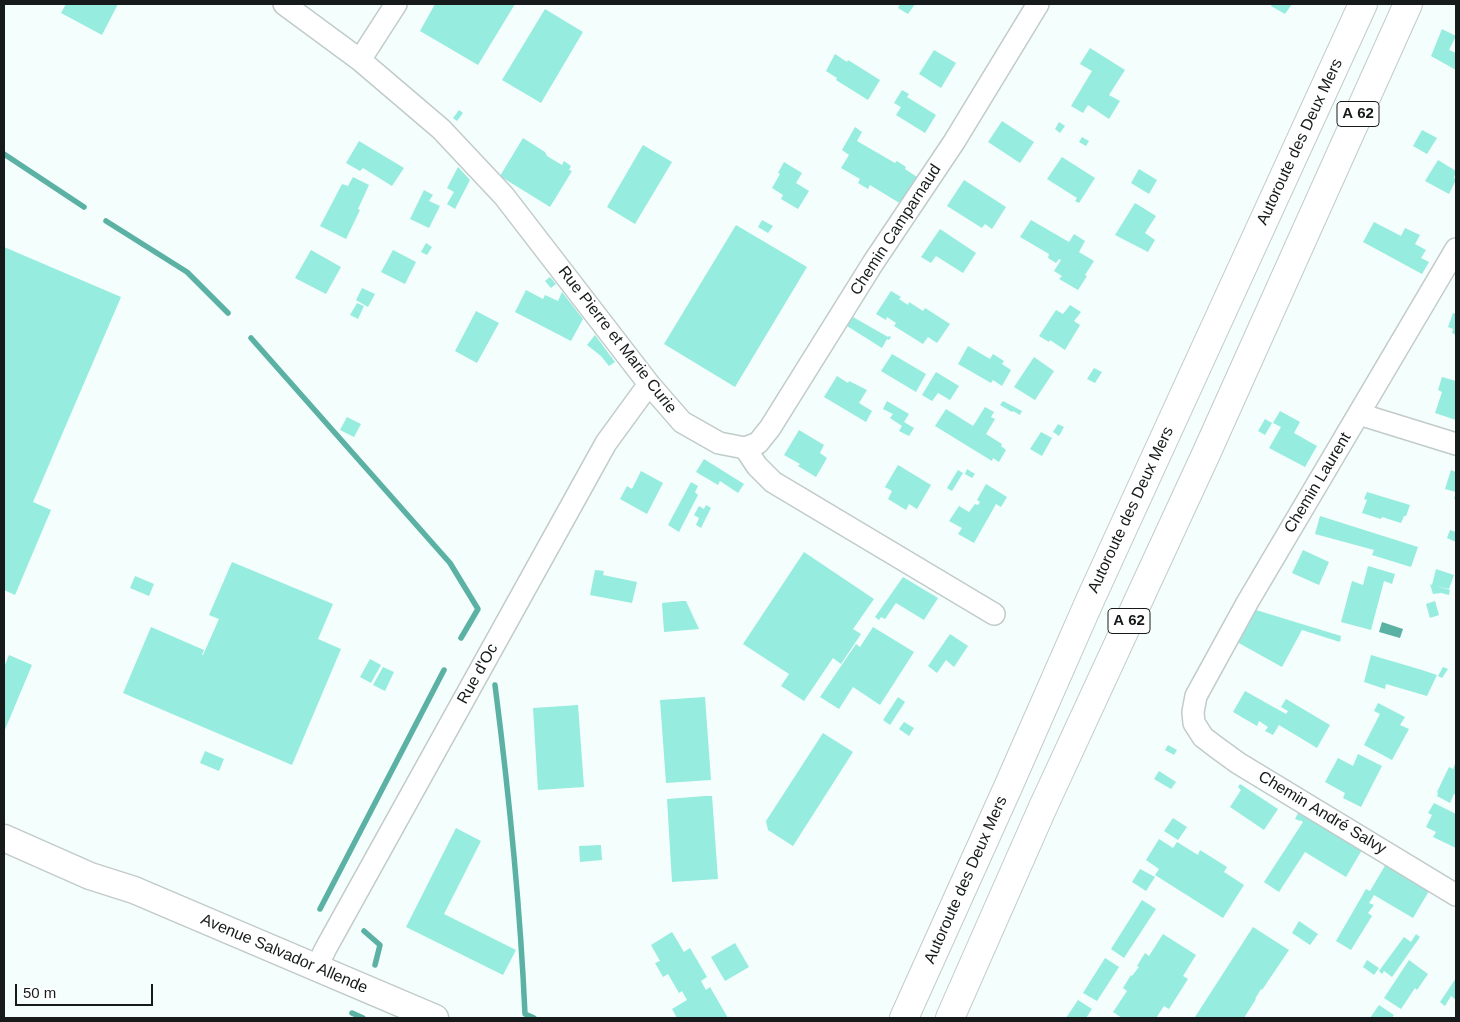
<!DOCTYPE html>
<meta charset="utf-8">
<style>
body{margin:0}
#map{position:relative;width:1460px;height:1022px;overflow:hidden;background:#f4fefc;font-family:Helvetica,sans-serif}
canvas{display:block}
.frame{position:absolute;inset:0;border:5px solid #171a1a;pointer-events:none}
.scale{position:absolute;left:15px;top:984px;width:138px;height:22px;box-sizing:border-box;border:2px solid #171a1a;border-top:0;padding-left:6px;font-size:15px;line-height:18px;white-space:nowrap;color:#171a1a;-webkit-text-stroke:4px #fff;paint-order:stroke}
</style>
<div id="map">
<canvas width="1460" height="1022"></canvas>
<div class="frame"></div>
<div class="scale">50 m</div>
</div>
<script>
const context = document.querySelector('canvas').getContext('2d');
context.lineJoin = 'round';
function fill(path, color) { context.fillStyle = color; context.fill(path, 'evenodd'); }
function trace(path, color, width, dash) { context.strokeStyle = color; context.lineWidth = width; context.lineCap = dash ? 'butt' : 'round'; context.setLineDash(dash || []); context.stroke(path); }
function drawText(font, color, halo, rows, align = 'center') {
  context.font = font + ' Helvetica,sans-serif'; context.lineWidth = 4; context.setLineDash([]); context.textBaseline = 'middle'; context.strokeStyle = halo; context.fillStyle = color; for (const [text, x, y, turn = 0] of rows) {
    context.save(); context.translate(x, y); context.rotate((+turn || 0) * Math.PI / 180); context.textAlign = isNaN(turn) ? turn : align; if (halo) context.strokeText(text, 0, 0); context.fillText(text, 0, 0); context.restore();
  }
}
const water = new Path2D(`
 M1382 622 1403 629 1400 638 1379 632Z`);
const stream = new Path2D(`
 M4 154 84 207
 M106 221 187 272 228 313
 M251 338 450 563 478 609 461 638
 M495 685C509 794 520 904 525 1014L534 1018
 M320 909 444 670
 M364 931 380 945 375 965
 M352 1013 363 1018`);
const building = new Path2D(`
 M66 4H118L102 35 61 13Z
 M435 4H515L478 65 420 31Z
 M900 4H915L908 14 898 8Z
 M1272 4 1285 5 1292 4 1285 14 1271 6Z
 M545 9 583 32 541 103 502 80Z
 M1442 29 1456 36 1449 50 1456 53V70L1431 56Z
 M1090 48 1125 70 1109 95 1120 101 1109 119 1088 105 1083 113 1071 106 1092 71 1080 64Z
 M934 50 956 63 941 88 919 74Z
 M835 54 847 62 848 60 880 80 868 100 836 80 837 78 826 71Z
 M902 90 909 94 907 97 936 115 925 133 896 115 901 107 894 103Z
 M459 110 463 113 457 121 453 118Z
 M1002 121 1034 142 1020 163 988 142Z
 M1059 122 1065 126 1060 133 1055 129Z
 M855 127 862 132 857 141 895 163 897 161 906 167 905 169 917 177 901 204 870 185 868 189 858 183 860 179 841 168 849 155 842 150Z
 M1422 130 1437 138 1427 154 1413 146Z
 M1082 137 1089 141 1086 146 1079 142Z
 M523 138 545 152 547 156 562 165 564 161 571 166 569 170 572 171 550 207 500 176Z
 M359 141 404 168 392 186 363 168 360 171 346 163Z
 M643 145 672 162 635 224 607 207Z
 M1062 157 1095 178 1079 203 1075 201 1077 198 1047 179Z
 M1438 160 1456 171 1454 178 1456 180 1449 194 1425 181Z
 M784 162 802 173 796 183 809 191 798 209 781 199 783 195 772 188 780 174 778 173Z
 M458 167 470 180 455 209 447 204 454 192 447 188Z
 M1139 169 1157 180 1149 194 1131 183Z
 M353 177 369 185 358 209 360 210 346 239 320 226 342 184 348 186Z
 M964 180 1006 207 992 229 985 224 982 228 947 206Z
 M424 190 433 195 429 201 440 206 429 228 410 219Z
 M1135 203 1156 216 1145 233 1155 240 1148 252 1115 235Z
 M762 220 773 226 768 233 758 227Z
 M1031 220 1069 242 1074 234 1085 241 1079 252 1094 261 1085 275 1087 276 1078 290 1059 279 1062 276 1054 271 1061 260 1059 259 1056 263 1048 258 1049 254 1020 237Z
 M1374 222 1401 236 1405 228 1420 235 1415 244 1426 250 1421 258 1429 262 1422 274 1363 242Z
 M736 225 807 267 735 387 664 344Z
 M940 229 976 253 963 273 936 256 931 263 921 257Z
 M426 243 432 247 427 255 421 252Z
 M4 247 121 297 33 502 51 510 15 595 4 590Z
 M311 250 341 267 326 294 295 278Z
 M393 250 416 262 405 284 381 272Z
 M550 277 556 284 551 288 545 281Z
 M362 288 375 294 368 307 356 300Z
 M526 290 543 299 545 295 558 301 562 292 583 319 571 341 515 312Z
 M891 291 901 297 899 299 908 305 909 302 923 311 925 308 950 324 937 343 928 337 923 344 894 326 896 323 887 317 886 320 876 314Z
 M357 303 364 306 358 319 350 315Z
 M1070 305 1081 312 1074 321 1080 325 1065 350 1050 340 1049 342 1039 336 1056 310 1063 314Z
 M476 311 499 323 477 363 455 351Z
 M1453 313 1456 314V335L1452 333 1453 329 1448 327Z
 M853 317 888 337 889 336 891 337 889 340 887 339 882 348 847 326Z
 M595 335 615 362 609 366 601 356 587 345Z
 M968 346 990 359 993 354 1004 361 1002 364 1011 370 1002 386 993 380 991 383 958 364Z
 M892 354 926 374 916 392 881 371Z
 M1034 357 1054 371 1035 400 1014 387Z
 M1094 368 1102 372 1095 383 1087 379Z
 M936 372 959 386 950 400 938 393 932 401 922 395Z
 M837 376 848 383 849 381 867 390 859 403 872 411 866 422 824 397Z
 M1442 377 1456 381V420L1435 413 1442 392 1438 390Z
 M887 401 909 414 904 422 914 428 909 436 899 431 902 426 890 418 893 414 883 409Z
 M1003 401 1022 411 1020 415 1013 411 1012 412 1000 405Z
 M985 407 994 412 991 417 995 419 986 434 1002 444 1001 446 1006 450 999 462 993 458 992 461 935 426 946 409 973 426Z
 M1280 411 1300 422 1294 433 1317 446 1305 467 1269 448 1281 427 1273 423Z
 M347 417 361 424 354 437 340 430Z
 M1265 419 1272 423 1265 435 1258 431Z
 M1058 424 1064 427 1059 436 1053 432Z
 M799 430 824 445 820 453 827 458 816 477 798 466 800 464 784 455Z
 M1041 432 1052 438 1042 456 1030 449Z
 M704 459 744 484 738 493 720 481 718 485 696 472Z
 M898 465 931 485 917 509 909 504 906 510 888 499 892 491 885 487Z
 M967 469 975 474 972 478 965 474Z
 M958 470 963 473 952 491 947 488Z
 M1451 470 1456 472V499H1454L1456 492 1445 489Z
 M641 471 663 483 647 514 620 499 627 486 632 489Z
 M691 482 698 486 695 492 698 495 679 532 668 525Z
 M986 484 1007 497 1001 507 996 504 974 543 958 534 962 528 949 521 959 506 969 512 975 504 978 505 980 502 977 500Z
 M1367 492 1410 505 1406 516H1404L1401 523 1382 517 1381 519 1362 513 1367 500 1364 499Z
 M706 505 711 508 701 528 696 525 699 518 694 515 699 506 704 509Z
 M1320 516 1418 547 1411 567 1372 555 1374 550 1315 534Z
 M1450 530 1456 532V542L1447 538Z
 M1303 550 1329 562 1319 585 1292 573Z
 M804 552 874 599 853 629 861 634 841 664 833 658 804 701 781 686 789 674 743 644Z
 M232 562 333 604 318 639 341 649 292 765 123 693 151 627 204 650 202 655H203L219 619 209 615Z
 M1368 566 1395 574 1392 584 1384 581 1371 630 1341 622 1352 581 1363 585Z
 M1436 569 1454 575 1449 589 1436 586 1450 590 1449 595 1441 593 1433 594 1430 584 1432 585Z
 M595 570 604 571 603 575 637 582 632 603 590 595Z
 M135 576 154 584 149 596 130 588Z
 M903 577 938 598 924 620 896 603 885 619 881 617 879 620 875 617Z
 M682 601H686L699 629 664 632 662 603Z
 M1435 601 1439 615 1430 618 1426 604Z
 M1256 610 1341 636 1340 642 1302 630 1282 667 1237 642Z
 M873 627 914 652 880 705 853 687 839 709 820 697 856 644 860 647Z
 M950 634 968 646 954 667 946 660 937 673 928 666Z
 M9 655 32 665 4 732V667Z
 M1371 655 1422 670 1437 675 1427 696 1386 684 1385 689 1364 682Z
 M370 659 381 665 371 683 360 677Z
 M383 667 394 672 385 691 373 685Z
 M1443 667 1448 669 1442 678 1438 676Z
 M1245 691 1286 714 1288 711 1281 707 1286 699 1330 725 1317 748 1279 725 1273 735 1265 731 1268 727 1259 721 1257 726 1233 712Z
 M705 697 711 780 666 783 660 700Z
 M898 697 905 702 890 725 883 720Z
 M1378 703 1405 717 1400 725 1409 729 1392 760 1364 745 1380 714 1374 711Z
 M578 705 584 787 538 790 533 708Z
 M904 722 914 728 909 736 899 729Z
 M823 733 853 752 793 846 768 830 766 821Z
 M1168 745 1177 750 1174 755 1165 750Z
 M205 751 224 759 219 771 200 763Z
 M1358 754 1382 766 1361 807 1343 798 1345 793 1325 782 1338 758 1353 766Z
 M1456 761V795L1454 794 1450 803 1437 796 1438 793 1437 792 1449 767 1453 769Z
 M1159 771 1176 782 1171 789 1154 779Z
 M1240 784 1278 809 1264 830 1230 807 1241 790 1238 787Z
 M705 796H712L718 879 672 882 667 799Z
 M1434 803 1456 814V848L1433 837 1436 832 1426 827 1432 815 1428 813Z
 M1298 813 1362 850 1346 877 1305 852 1279 892 1264 882 1303 822 1300 820V821L1295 819Z
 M1173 818 1187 827 1178 840 1164 831Z
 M456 828 481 841 444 914 516 950 503 975 406 927Z
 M1159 839 1173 848 1177 842 1198 855 1200 850 1227 867 1224 872 1244 885 1223 918 1155 875 1159 869 1146 860Z
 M601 845 602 860 580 862 579 846Z
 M1386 864 1429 891 1413 918 1374 895 1369 903 1374 905 1368 913 1372 916 1351 950 1336 941 1366 889 1370 891Z
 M1140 869 1155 877 1146 891 1132 882Z
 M1142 900 1156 909 1124 958 1111 949Z
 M1299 921 1318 934 1310 945 1292 933Z
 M1253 927 1289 950 1262 990 1261 989 1255 999H1256L1244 1018H1197L1195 1017Z
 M672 932 684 952 690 948 707 977 701 981 706 990 710 987 728 1018H677L672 1009 687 1000 682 991 679 993 668 974 663 977 655 963 660 961 651 945Z
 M1163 934 1196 955 1183 976 1188 979 1169 1009 1164 1006 1156 1018H1122L1113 1012 1127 991 1123 988 1131 975 1132 976 1139 967 1137 966 1145 953 1149 956Z
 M1416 934 1420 937 1392 977 1384 971 1382 974 1379 971 1404 937 1411 942Z
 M735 943 749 967 725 981 711 957Z
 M1105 958 1119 967 1097 1001 1083 993Z
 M1367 960 1379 968 1374 975 1363 967Z
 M1409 960 1428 974 1417 990 1415 988 1401 1009 1384 998Z
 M1456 978V1000L1451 996 1445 1006 1440 1002Z
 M1078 1000 1092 1009 1086 1018H1066Z
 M1379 1005 1394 1015 1392 1018H1370Z`);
const minor = new Path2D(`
 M284 4 360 60 441 129 504 196 649 384 682 422 719 443 745 448 757 466 773 482 994 614
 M360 60 396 4
 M1456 249 1247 603 1196 696 1193 712 1194 723 1203 737 1216 747 1238 763 1456 895
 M1359 414 1456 444
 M745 448 758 443 770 428 873 263 954 142 1038 4
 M316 968 326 948 606 443 649 384`);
const tertiary = new Path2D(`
 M4 838 90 876 134 890 435 1018`);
const motorway = new Path2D(`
 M904 1018 1008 787 1091 598 1363 4
 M950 1018 1043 807 1206 454 1408 4`);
const shields = [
 [1358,114,42],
 [1129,621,42]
];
const shieldNames = [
 ["A 62",1358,114],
 ["A 62",1129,621]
];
const streetNames = [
 ["Autoroute des Deux Mers",1300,142,-65],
 ["Chemin Camparnaud",896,230,-57],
 ["Rue Pierre et Marie Curie",617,340,52],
 ["Chemin Laurent",1318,483,-59],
 ["Autoroute des Deux Mers",1131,510,-65],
 ["Rue d'Oc",478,674,-61],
 ["Chemin André Salvy",1322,813,31],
 ["Autoroute des Deux Mers",966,880,-66],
 ["Avenue Salvador Allende",284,954,23]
];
fill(water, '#5bb1a4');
trace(stream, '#5bb1a4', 5.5);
fill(building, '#96ecde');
trace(minor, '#c1cbc9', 24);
trace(tertiary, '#c1cbc9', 29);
trace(motorway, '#c1cbc9', 30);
trace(minor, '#fff', 21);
trace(tertiary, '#fff', 26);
trace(motorway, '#fff', 28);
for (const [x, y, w] of shields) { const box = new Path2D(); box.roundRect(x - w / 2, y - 12.5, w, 25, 4); context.fillStyle = '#fff'; context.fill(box); trace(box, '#171a1a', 1); }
drawText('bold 15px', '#171a1a', null, shieldNames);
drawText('16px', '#171a1a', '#fff', streetNames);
</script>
